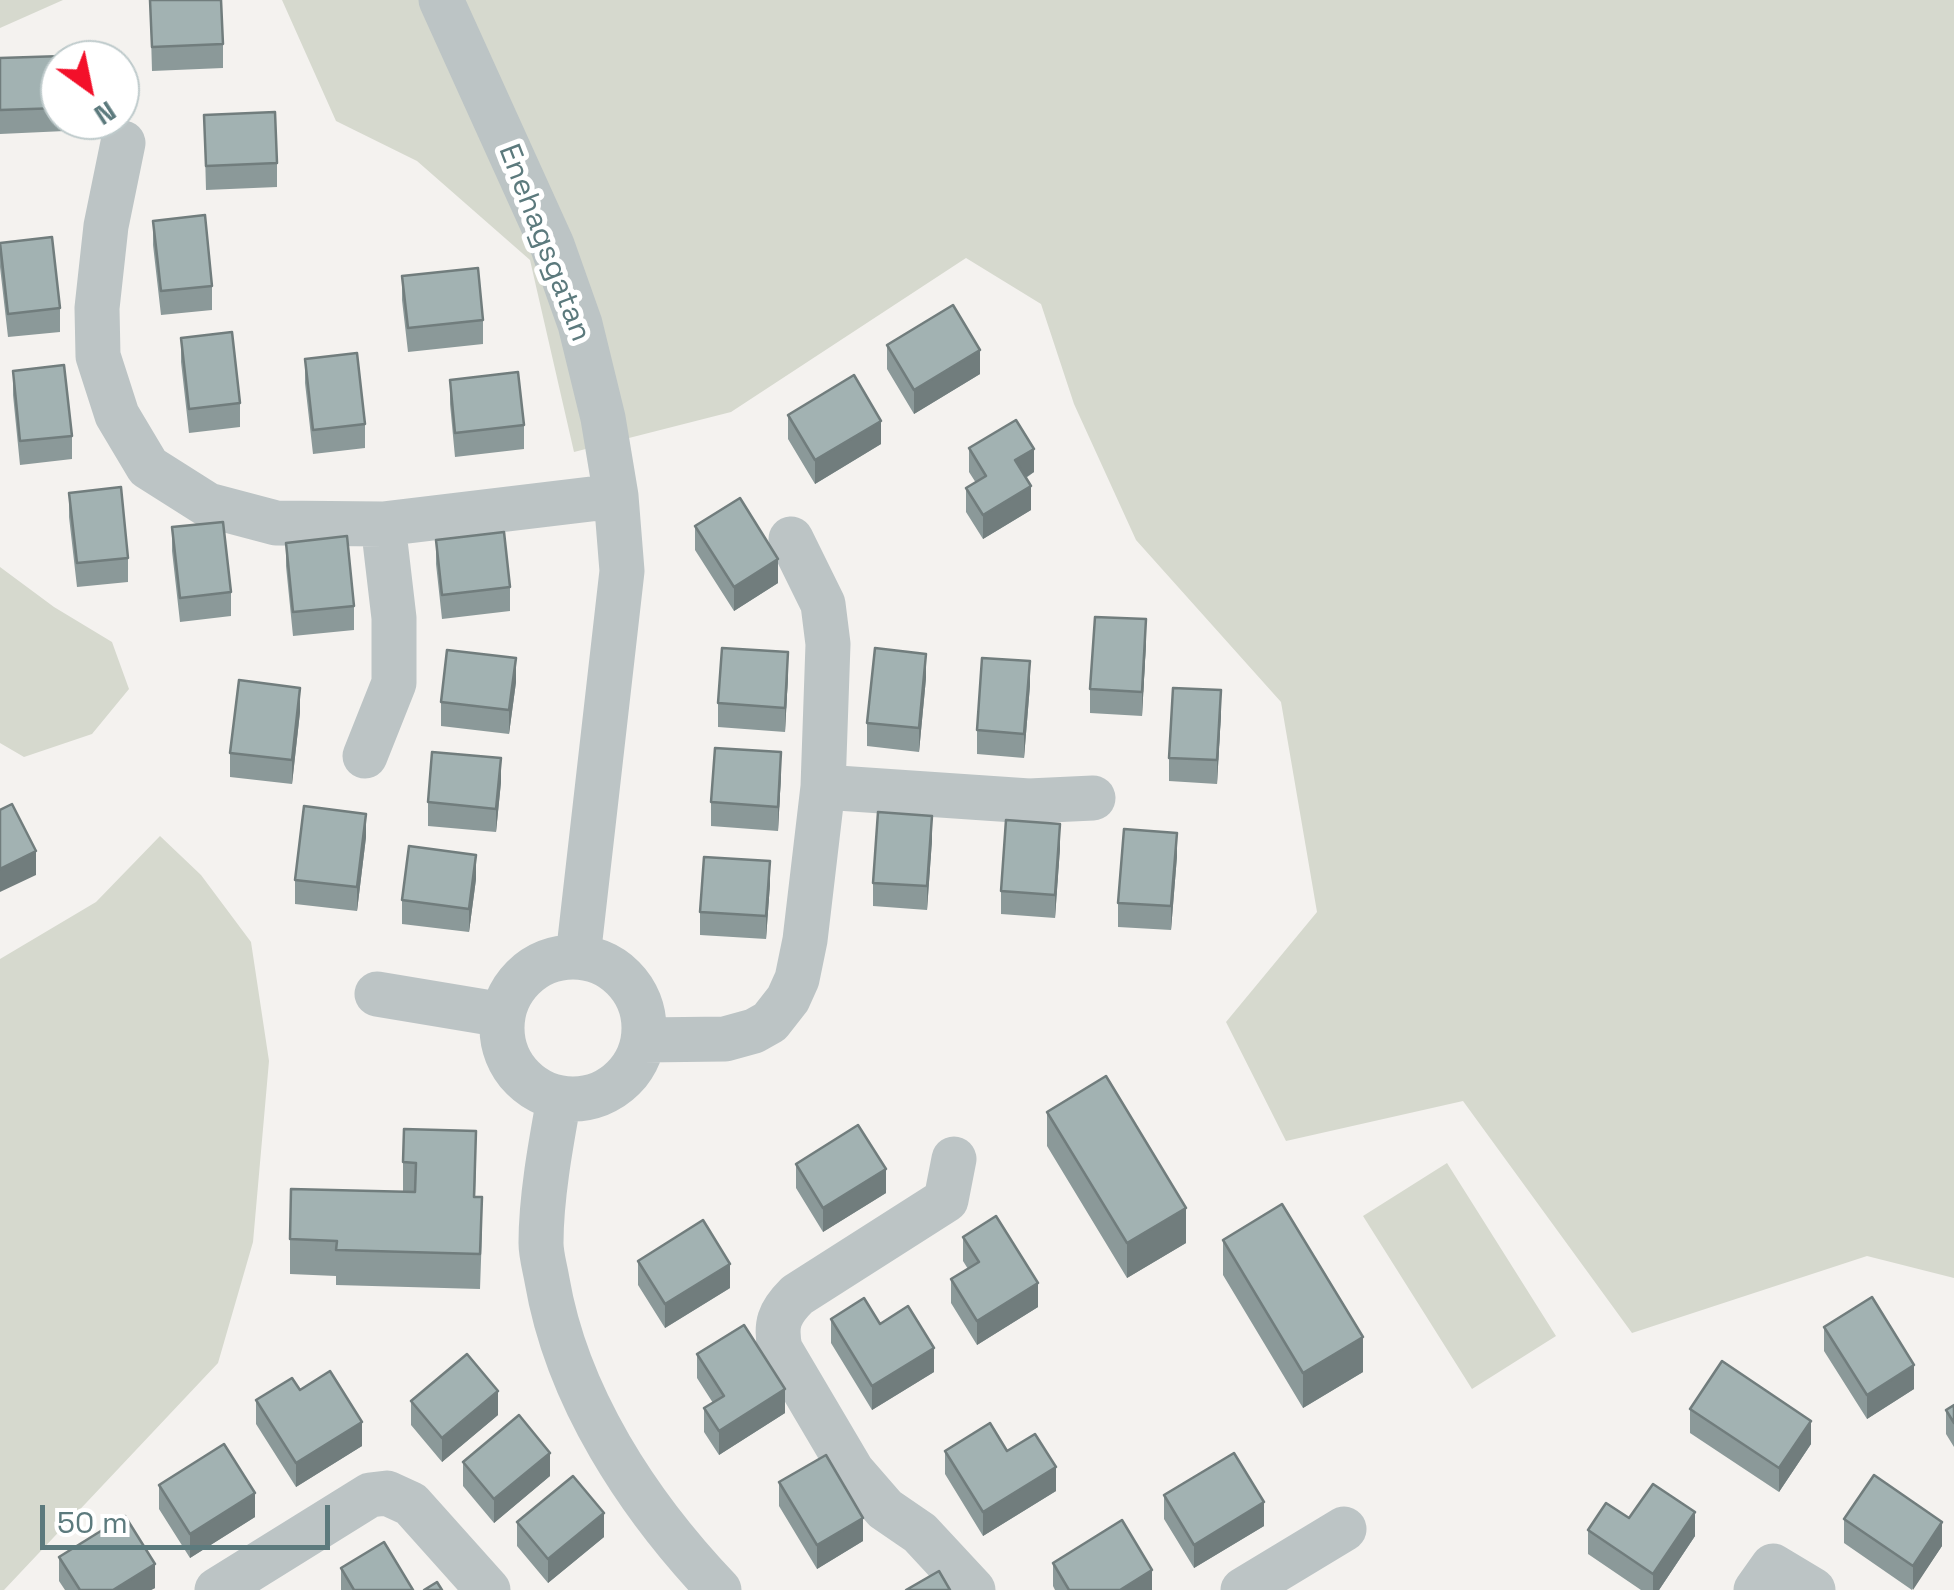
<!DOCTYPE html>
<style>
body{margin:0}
#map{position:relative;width:1954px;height:1590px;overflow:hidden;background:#f4f2ef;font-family:"Space Grotesk",sans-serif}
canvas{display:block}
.north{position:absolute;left:40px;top:40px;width:100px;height:100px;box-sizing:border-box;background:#fff;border:2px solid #becacb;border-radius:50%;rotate:147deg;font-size:28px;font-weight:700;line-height:40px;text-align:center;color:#5c7a7d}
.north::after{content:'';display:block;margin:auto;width:35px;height:45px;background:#f3102a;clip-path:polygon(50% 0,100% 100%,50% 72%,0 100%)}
.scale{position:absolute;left:40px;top:1505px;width:290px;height:45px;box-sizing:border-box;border:5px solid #5c7a7d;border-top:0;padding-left:12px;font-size:30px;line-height:35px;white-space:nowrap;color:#5c7a7d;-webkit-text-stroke:8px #fff;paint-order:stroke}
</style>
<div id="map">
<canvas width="1954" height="1590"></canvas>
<div class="north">N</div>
<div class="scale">50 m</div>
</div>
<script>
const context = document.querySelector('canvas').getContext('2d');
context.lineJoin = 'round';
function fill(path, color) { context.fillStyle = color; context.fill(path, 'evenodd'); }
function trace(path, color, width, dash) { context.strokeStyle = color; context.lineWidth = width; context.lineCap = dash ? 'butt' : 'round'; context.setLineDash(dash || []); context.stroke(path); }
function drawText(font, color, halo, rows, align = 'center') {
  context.font = font + ' "Space Grotesk",sans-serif'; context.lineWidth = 10; context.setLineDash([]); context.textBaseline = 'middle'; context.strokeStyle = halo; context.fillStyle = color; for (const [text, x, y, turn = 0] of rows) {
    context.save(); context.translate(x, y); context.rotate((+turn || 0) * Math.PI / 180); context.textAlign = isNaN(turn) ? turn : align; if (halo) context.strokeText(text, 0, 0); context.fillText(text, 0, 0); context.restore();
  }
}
const green = new Path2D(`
 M0 0H63L0 28Z
 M282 0H1954V1278L1867 1256 1632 1333 1463 1101 1286 1141 1226 1022 1317 912 1281 702 1136 540 1074 404 1041 304 966 258 731 412 574 452 530 260 417 161 336 121Z
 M0 567 54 607 112 642 129 689 92 734 24 757 0 743Z
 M160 836 201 875 251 942 269 1061 253 1242 218 1363 4 1590H0V959L96 902Z
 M1447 1163 1556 1336 1472 1389 1363 1216Z`);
const street = new Path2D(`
 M441 0 552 245 580 324 603 418 616 496 622 571 578 957
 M123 143 106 226 97 308 98 356 117 415 148 467 208 505 276 523 383 524 616 496
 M365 756 394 683V618L383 524
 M823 787 1029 801 1093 798
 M502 1028a71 71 0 1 1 142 0a71 71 0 1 1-142 0Z
 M377 994 503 1015
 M644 1040 725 1039 754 1031 770 1022 788 999 797 979 805 940 823 787 828 644 823 604 791 539
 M559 1099C551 1143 541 1197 541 1243 541 1255 545 1268 547 1280 567 1397 638 1505 719 1590
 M954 1159 946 1200 797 1295C779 1313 775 1324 780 1349L852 1471 885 1509 920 1533 973 1590
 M217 1590 370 1495 387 1493 411 1504 488 1590
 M1243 1590 1344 1529
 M1756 1590 1773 1566 1813 1590`);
const wall = new Path2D(`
 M150 0 223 44V68L152 71Z
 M0 58 60 60V120H65V131L0 134Z
 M204 115 277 163V187L206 190Z
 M153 221 212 286V310L161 315 153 245Z
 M0 243 60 308V332L8 337 0 267Z
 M402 276 483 320V344L408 352 402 300Z
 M181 338 240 403V427L189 433 181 362Z
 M887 345 980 374 914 414 887 369Z
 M305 359 365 424V448L313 454 305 383Z
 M13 371 72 436V459L20 465 13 395Z
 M450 380 524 425V449L455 457 450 404Z
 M788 415 881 444 815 484 788 439Z
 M969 448 1034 472 1026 478 1031 510 983 539 966 512V488L976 483 969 472Z
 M69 493 128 558V582L77 587 69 517Z
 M695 526 778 583 734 611 695 550Z
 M172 527 231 592V616L180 622 172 551Z
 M436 540 510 587V611L442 619 436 564Z
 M286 543 354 606V630L293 636 286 566Z
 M1146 643 1142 716 1090 713V689Z
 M788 676 785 732 718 727V703Z
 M926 678 919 752 867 746V723Z
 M516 682 509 734 441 726V702Z
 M1030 685 1024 758 977 754V730Z
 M300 712 292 784 230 777V753Z
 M1221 714 1217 784 1169 781V758Z
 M781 775 778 831 711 826V802Z
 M501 782 496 832 428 826V802Z
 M366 837 357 911 295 904V880Z
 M932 840 927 910 873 906V883Z
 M1060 848 1055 918 1001 914V891Z
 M1177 856 1171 930 1118 927V903Z
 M476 879 469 932 402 924V900Z
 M770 884 766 939 700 935V912Z
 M1047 1112 1186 1243 1127 1278 1047 1146Z
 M403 1162 476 1166 475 1197 482 1232 480 1289 336 1285V1276L290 1274V1239L403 1192Z
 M796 1164 886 1193 823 1232 796 1188Z
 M963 1237 1038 1307 977 1345 951 1303V1279L968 1269 963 1261Z
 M1223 1240 1363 1372 1303 1408 1223 1275Z
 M638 1261 730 1288 665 1328 638 1285Z
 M831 1319 880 1324 934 1372 872 1410 831 1343Z
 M1824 1327 1914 1389 1867 1419 1824 1351Z
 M697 1354 785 1413 719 1455 704 1432V1408L713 1403 697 1378Z
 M300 1390 362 1446 296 1487 256 1424V1400Z
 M411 1401 498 1415 442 1462 411 1425Z
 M1954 1405V1447L1946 1434V1410Z
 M1690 1409 1811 1444 1779 1492 1690 1433Z
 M945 1451H1007L1056 1491 983 1536 945 1474Z
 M463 1462 550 1476 494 1523 463 1486Z
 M779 1482 863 1541 817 1569 779 1506Z
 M159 1485 255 1517 190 1558 159 1509Z
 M1164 1495 1264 1526 1194 1568 1164 1519Z
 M1629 1518 1695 1536 1659 1590H1641L1588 1554V1530Z
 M1844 1519 1942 1546 1912 1590 1844 1543Z
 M517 1522 604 1537 548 1583 517 1546Z
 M59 1557 155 1588 151 1590H65L59 1581Z
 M1053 1563 1152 1590H1055L1053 1586Z
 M341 1568 413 1590H341Z`);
const shadedWall = new Path2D(`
 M980 350V374L914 414V390Z
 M881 421V444L815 484V460Z
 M1034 449V472L1015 484V460Z
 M1031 486V510L983 539V515Z
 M778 559V583L734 611V587Z
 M1146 619V643L1142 716V692Z
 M788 652V676L785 732V708Z
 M926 654V678L919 752V728Z
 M516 658V682L509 734V710Z
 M1030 661V685L1024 758V734Z
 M300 688V712L292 784V760Z
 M1221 690V714L1217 784V760Z
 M781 752V775L778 831V807Z
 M501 758V782L496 832V809Z
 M366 814V837L357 911V887Z
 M932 816V840L927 910V886Z
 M1060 824V848L1055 918V895Z
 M1177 833V856L1171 930V906Z
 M36 851V875L0 892V869Z
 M476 855V879L469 932V909Z
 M770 861V884L766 939V916Z
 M886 1169V1193L823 1232V1208Z
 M1186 1208V1243L1127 1278V1243Z
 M730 1264V1288L665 1328V1304Z
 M1038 1283V1307L977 1345V1321Z
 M1363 1337V1372L1303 1408V1373Z
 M934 1348V1372L872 1410V1386Z
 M1914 1365V1389L1867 1419V1395Z
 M785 1389V1413L719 1455V1431Z
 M498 1391V1415L442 1462V1438Z
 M1811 1421V1444L1779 1492V1468Z
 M362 1422V1446L296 1487V1463Z
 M550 1453V1476L494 1523V1499Z
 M1056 1467V1491L983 1536V1512Z
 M255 1493V1517L190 1558V1534Z
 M1264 1502V1526L1194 1568V1545Z
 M1695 1512V1536L1659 1590H1653V1574Z
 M604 1513V1537L548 1583V1559Z
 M863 1518V1541L817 1569V1545Z
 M1942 1522V1546L1913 1590V1566Z
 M155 1564V1588L151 1590H113Z
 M1152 1570V1590H1120Z`);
const building = new Path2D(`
 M150 0H221L223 44 152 47Z
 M63 56 64 60H60V108L0 110V58Z
 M275 112 277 163 206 166 204 115Z
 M205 215 212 286 161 291 153 221Z
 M52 237 60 308 8 314 0 243Z
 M478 268 483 320 408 328 402 276Z
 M953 305 980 350 914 390 887 345Z
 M232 332 240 403 189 409 181 338Z
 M357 353 365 424 313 430 305 359Z
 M64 365 72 436 20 441 13 371Z
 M518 372 524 425 455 433 450 380Z
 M854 375 881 421 815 460 788 415Z
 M1016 420 1034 449 1015 460 1031 486 983 515 966 488 986 476 969 448Z
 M121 487 128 558 77 563 69 493Z
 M740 498 778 559 734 587 695 526Z
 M223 522 231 592 180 598 172 527Z
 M504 532 510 587 442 595 436 540Z
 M347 536 354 606 293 612 286 543Z
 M1095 617 1146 619 1142 692 1090 689Z
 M722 648 788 652 785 708 718 703Z
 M875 648 926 654 919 728 867 723Z
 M447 650 516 658 509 710 441 702Z
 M982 658 1030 661 1024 734 977 730Z
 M239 680 300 688 292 760 230 753Z
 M1173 688 1221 690 1217 760 1169 758Z
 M715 748 781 752 778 807 711 802Z
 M432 752 501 758 496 809 428 802Z
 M12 804 36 851 0 869V810Z
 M304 806 366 814 357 887 295 880Z
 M878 812 932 816 927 886 873 883Z
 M1006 820 1060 824 1055 895 1001 891Z
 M1124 829 1177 833 1171 906 1118 903Z
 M409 846 476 855 469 909 402 900Z
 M704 857 770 861 766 916 700 912Z
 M1106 1076 1186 1208 1127 1243 1047 1112Z
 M858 1125 886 1169 823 1208 796 1164Z
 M404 1129 476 1131 474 1197H482L480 1254 336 1250 337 1241 290 1239 291 1189 415 1192 416 1163 403 1162Z
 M1282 1204 1363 1337 1303 1373 1223 1240Z
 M996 1216 1038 1283 977 1321 951 1279 979 1262 963 1237Z
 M703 1220 730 1264 665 1304 638 1261Z
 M1872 1297 1914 1365 1867 1395 1824 1327Z
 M864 1298 880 1324 908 1306 934 1348 872 1386 831 1319Z
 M744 1325 785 1389 719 1431 704 1408 724 1396 697 1354Z
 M467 1354 498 1391 442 1438 411 1401Z
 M1722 1361 1811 1421 1779 1468 1690 1409Z
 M330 1371 362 1422 296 1463 256 1400 292 1378 300 1390Z
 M1954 1405V1423L1946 1410Z
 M519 1415 550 1453 494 1499 463 1462Z
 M990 1423 1007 1451 1035 1434 1056 1467 983 1512 945 1451Z
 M224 1444 255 1493 190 1534 159 1485Z
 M1234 1453 1264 1502 1194 1545 1164 1495Z
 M826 1455 863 1518 817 1545 779 1482Z
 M1874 1475 1942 1522 1913 1566 1844 1519Z
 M573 1476 604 1513 548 1559 517 1522Z
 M1653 1484 1695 1512 1653 1574 1588 1530 1606 1503 1629 1518Z
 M125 1516 155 1564 113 1590H80L59 1557Z
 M1122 1520 1152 1570 1120 1590H1069L1053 1563Z
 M384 1542 413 1590H354L341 1568Z
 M939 1571 950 1590H906Z
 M437 1582 442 1590H424Z`);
const streetNames = [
 ["Enehagsgatan",544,243,69]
];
fill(green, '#d6d9ce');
trace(street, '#bcc4c5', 45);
fill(wall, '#8b9999');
fill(shadedWall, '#717d7d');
fill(building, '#a2b2b2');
trace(building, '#717d7d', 2.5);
drawText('30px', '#5c7a7d', '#fff', streetNames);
</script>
